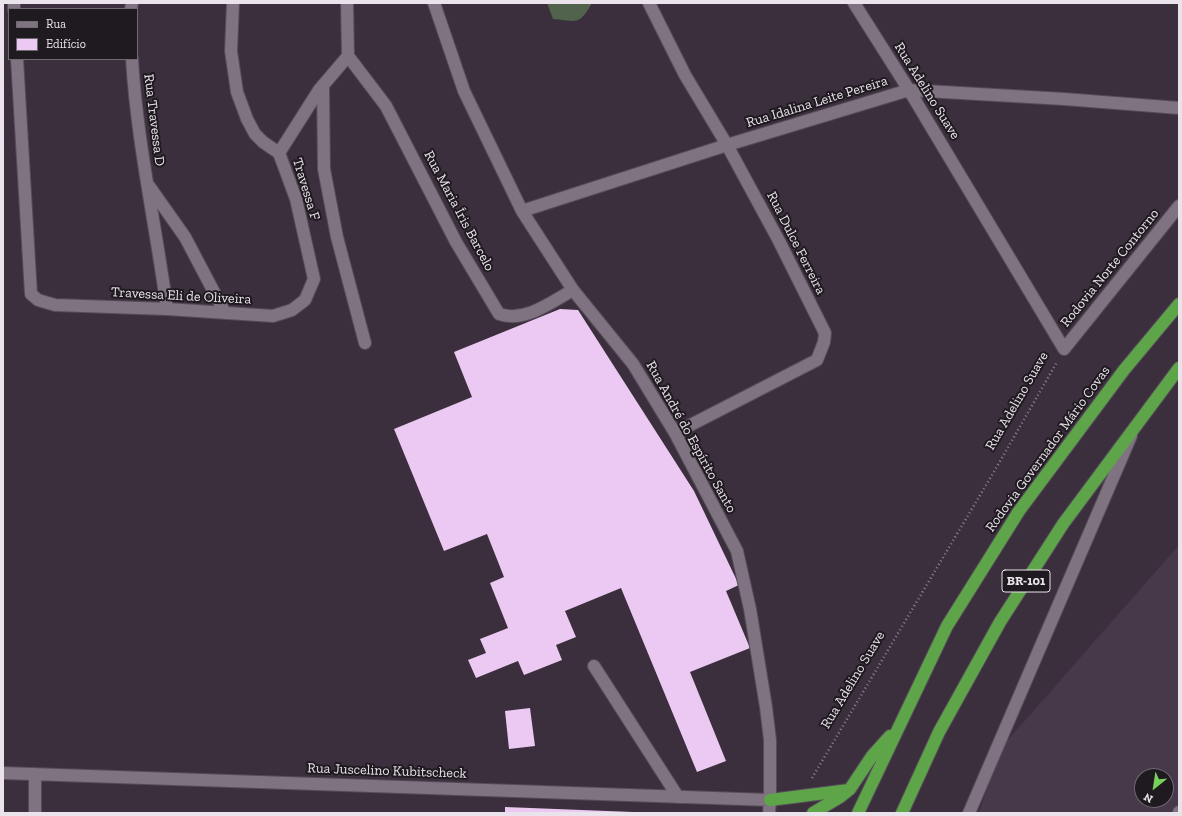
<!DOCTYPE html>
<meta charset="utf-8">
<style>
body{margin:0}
#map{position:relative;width:1182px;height:816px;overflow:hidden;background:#3b2f3d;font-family:"Zilla Slab",serif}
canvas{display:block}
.frame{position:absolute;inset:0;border:4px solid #eae3eb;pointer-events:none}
.legend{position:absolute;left:8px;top:8px;width:130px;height:52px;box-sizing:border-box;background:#1f1920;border:1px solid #706a71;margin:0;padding:5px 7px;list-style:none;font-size:12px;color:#eae3eb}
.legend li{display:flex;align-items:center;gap:8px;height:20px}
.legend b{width:20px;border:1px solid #706a71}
.north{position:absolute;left:1134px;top:768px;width:40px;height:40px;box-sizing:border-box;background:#1f1920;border:1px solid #706a71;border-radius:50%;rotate:210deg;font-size:11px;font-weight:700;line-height:16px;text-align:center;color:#eae3eb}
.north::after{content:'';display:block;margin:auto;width:14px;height:18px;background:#76d25a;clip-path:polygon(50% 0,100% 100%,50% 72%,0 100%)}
</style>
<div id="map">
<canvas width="1182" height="816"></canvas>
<div class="frame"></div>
<ul class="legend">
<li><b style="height:5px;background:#7f7281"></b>Rua</li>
<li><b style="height:11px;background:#ecc9f2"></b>Edifício</li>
</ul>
<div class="north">N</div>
</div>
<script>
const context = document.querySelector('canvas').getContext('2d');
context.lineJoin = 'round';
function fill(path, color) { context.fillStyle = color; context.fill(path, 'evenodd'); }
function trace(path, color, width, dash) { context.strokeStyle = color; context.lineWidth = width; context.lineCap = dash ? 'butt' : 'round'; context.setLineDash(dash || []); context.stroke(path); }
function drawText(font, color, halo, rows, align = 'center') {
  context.font = font + ' "Zilla Slab",serif'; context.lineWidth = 4; context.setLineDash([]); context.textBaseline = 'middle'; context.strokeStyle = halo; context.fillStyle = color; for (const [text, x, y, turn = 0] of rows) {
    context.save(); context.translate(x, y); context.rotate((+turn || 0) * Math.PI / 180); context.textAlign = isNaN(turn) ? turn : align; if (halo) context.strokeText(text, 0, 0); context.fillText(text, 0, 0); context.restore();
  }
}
const built = new Path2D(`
 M1179 545V813H979L1000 749ZM1142 776H1166V800H1142Z`);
const green = new Path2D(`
 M547 3H592C579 26 577 21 553 19Z`);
const building = new Path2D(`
 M560 309 578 310 694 491 739 585 726 591 750 648 690 672 726 761 697 772 621 588 565 611 576 637 556 645 562 660 524 675 518 661 476 678 468 660 486 653 480 639 508 628 490 583 504 577 487 534 444 551 394 429 472 397 454 352Z
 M530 708 535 746 509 749 505 711Z
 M505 807 633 812V813H505Z`);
const path = new Path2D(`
 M812 778 995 470 1057 362`);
const minor = new Path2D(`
 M14 3V9
 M434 3 464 91 522 211 573 290 633 364 675 433 737 551 750 609 766 707 770 740V800L769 813
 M649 3 685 75 727 145 779 241 825 333 824 342 817 360 675 433
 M854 3 909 90 1064 349 1179 206
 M131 9 132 3
 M348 56 386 106 456 242 499 314C525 323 551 302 573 290
 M17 59 31 294 38 300 55 305 167 309 273 316 292 310 305 300 314 279 296 199 279 153 263 142 255 134 247 119 237 92 231 51 233 3
 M132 59C137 143 156 226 167 309
 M323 85 324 169 337 237 365 343
 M279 153 319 90 348 56 347 3
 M149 186 185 237 225 313
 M522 211 727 145 909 90 1064 99 1179 108
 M594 666 678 797
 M3 773 770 800
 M35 774V813
 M969 813 1131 436
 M1179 813V812`);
const highway = new Path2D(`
 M770 800 849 790
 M813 813 840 797 850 789 872 756 890 736
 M858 813 947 626 1019 511 1124 370 1179 304
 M902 813 939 732 1000 622 1063 524 1179 368`);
const shields = [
 [1026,581,48]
];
const shieldNames = [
 ["BR-101",1026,581]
];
const streetNames = [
 ["Rua Adelino Suave",927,91,58],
 ["Rua Idalina Leite Pereira",817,102,-17],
 ["Rua Travessa D",154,120,83],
 ["Travessa F",306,189,73],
 ["Rua Maria Íris Barcelo",459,211,62],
 ["Rua Dulce Ferreira",796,243,63],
 ["Rodovia Norte Contorno",1110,268,-51],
 ["Travessa Eli de Oliveira",181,296,3],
 ["Rua Adelino Suave",1017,401,-60],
 ["Rua André do Espírito Santo",691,437,61],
 ["Rodovia Governador Mário Covas",1048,449,-54],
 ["Rua Adelino Suave",853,680,-59],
 ["Rua Juscelino Kubitscheck",387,771,2]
];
fill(built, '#47384a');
fill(green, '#51634c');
fill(building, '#ecc9f2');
trace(minor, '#564c58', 14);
trace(highway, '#564c58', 14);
trace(path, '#8e8590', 2.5, [1, 3]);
trace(minor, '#7f7281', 12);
trace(highway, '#5ea549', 12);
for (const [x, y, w] of shields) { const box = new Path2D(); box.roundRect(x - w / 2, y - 11, w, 22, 3); context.fillStyle = '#1f1920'; context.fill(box); trace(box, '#eae3eb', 1); }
drawText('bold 13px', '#eae3eb', null, shieldNames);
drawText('14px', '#eae3eb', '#1f1920', streetNames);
</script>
